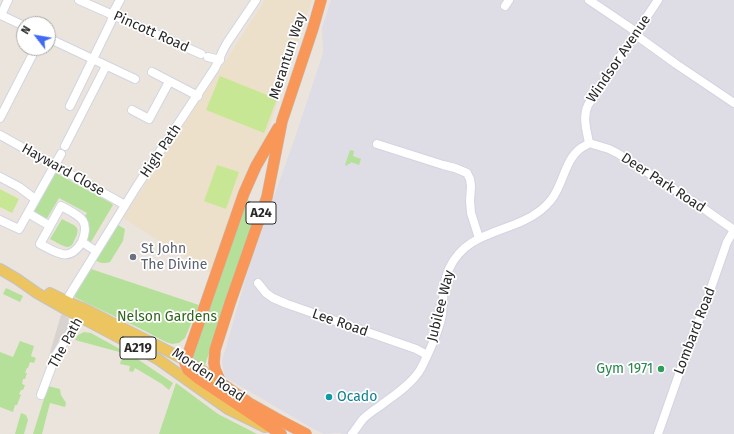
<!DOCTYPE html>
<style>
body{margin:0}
#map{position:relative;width:734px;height:434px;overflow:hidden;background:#ebe4dc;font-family:"Fira Sans",sans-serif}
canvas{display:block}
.north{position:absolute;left:16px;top:16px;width:40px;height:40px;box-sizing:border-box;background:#fff;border:1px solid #a9a9a9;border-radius:50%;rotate:301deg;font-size:11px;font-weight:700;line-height:16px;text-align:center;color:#292929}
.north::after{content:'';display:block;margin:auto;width:14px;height:18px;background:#406af4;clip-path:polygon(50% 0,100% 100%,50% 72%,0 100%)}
</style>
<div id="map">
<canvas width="734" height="434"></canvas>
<div class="north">N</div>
</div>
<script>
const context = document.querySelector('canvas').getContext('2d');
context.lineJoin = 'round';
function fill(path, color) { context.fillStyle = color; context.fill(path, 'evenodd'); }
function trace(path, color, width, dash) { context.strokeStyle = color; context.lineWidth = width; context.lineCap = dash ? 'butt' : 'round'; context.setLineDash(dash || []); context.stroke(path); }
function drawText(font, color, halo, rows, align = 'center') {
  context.font = font + ' "Fira Sans",sans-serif'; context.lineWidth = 3.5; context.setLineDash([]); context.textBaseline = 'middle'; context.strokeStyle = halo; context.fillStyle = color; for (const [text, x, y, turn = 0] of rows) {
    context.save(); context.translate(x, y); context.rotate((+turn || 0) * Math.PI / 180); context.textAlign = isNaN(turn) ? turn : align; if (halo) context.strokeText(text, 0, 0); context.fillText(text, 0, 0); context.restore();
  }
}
const industrial = new Path2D(`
 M331 0H734V434H342L340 433 324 434 310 427 225 377 222 361 249 267 298 129 323 53 322 28Z`);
const education = new Path2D(`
 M265 0H312L266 137 253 159 240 187 210 273 123 218Z`);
const green = new Path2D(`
 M350 150 354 151 353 156 361 159 359 165 351 162 350 164H348L347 166 345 165Z
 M56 173 111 203 113 205 91 242 88 244 86 243 84 217 87 213 59 198 46 220 33 213 32 210 53 174Z
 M247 200 260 205 205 365 192 358Z
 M62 219C74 226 83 225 74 241 73 244 71 247 67 247 64 247 54 241 50 239Z
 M118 225 125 229 123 241 110 262C104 264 101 263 96 261Z
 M91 269 199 305 185 338 179 343 172 344 166 342 139 328 74 297Z
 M6 288 23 296 20 302 3 294Z
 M84 332 91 333 136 358 173 383 169 390 162 384 135 368 133 372 129 371 130 366 120 364 123 353 75 340 78 335Z
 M20 341 34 346 31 356 36 358 34 363 30 362 28 368H27L25 373H27L25 379H23L22 384 25 385 23 390H21L19 394 21 395 17 405H15L13 412 0 407V352L13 357Z
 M176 383 218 414 257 434H159Z
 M48 386 60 389 61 395 66 403 65 407 50 403 42 434H33Z
 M21 413 26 415 28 420 24 434H15Z`);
const pitch = new Path2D(`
 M220 76 277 99 264 133 206 110Z
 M217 165 239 172 226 209 204 201Z
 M0 189 19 199 12 213 0 207Z`);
const plaza = new Path2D(`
 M63 314 68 318 70 323V327L67 332 62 336 48 359 61 315Z`);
const minor = new Path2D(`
 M8 0 1 15 24 26
 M79 0 201 54
 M589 0 632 29 640 38 676 64 734 103
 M505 6 509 0
 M48 38 135 79
 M208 57 220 60
 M152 72 198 96
 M70 106 111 22 114 11 120 0
 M132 110 149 119 169 82
 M0 118 36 48
 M0 135 125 205
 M589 143 609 149 617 153 700 206 734 230
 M589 143C587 131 582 118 588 105L658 0
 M377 144 443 165 455 168 467 173 470 179 471 186 470 201 471 213 479 238
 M65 146 106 66
 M0 177 19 187 35 199
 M28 213 50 226
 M0 220 19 229 61 154
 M82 242C91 219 79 216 61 206L40 244C57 253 69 263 82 242L96 251
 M258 283 266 293 273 298 287 304 416 349 427 355
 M68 302 69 296 72 291 137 186 215 68C219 60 222 51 227 43L256 0
 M41 395 56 355 83 312
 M352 434C356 429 359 424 363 419 368 414 374 410 380 406 393 396 409 386 418 373 422 368 424 362 427 356 433 343 440 328 442 314 444 298 442 284 449 269 467 229 511 234 541 210 547 205 553 199 556 192 564 178 567 158 581 148 584 146 587 145 589 143
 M658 434 692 337 703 311 727 242 734 230`);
const major = new Path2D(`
 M0 269 17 279 37 293 65 309 129 343 159 360 228 409 265 427
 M50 293 68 302 85 309 166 350 194 365 221 383`);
const highway = new Path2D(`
 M278 128 256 166 244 193 185 363 188 370 199 379 244 409 281 434
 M306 434 281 421 249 403 221 383 215 369 214 363 215 350 230 303 267 197 282 121 313 28 321 0`);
const markers = [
 [133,257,4,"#6b7280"],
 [661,369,4,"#2e9e5b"],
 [329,397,4,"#0f9aa8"]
];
const shields = [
 [261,213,30],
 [138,348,36]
];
const shieldNames = [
 ["A24",261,213],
 ["A219",138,348]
];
const streetNames = [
 ["Pincott Road",151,32,24],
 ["Merantun Way",288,56,-72],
 ["Windsor Avenue",619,59,-56],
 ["High Path",161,151,-56],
 ["Hayward Close",63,170,29],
 ["Deer Park Road",663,183,33],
 ["Jubilee Way",441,306,-76],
 ["Lee Road",340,323,19],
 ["Lombard Road",695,331,-69],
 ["The Path",66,343,-61],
 ["Morden Road",208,375,34]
];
const worshipNames = [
 ["St John",141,249],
 ["The Divine",141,265]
];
const parkNames = [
 ["Nelson Gardens",167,317]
];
const leisureNames = [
 ["Gym 1971",653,369]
];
const cultureNames = [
 ["Ocado",337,397]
];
fill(industrial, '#dedce4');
fill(education, '#ece0cb');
fill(green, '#b5e099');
fill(pitch, '#c8e795');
fill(plaza, '#d8d3ce');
trace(minor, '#d1d5e2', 10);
trace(major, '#c3c3c3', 12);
trace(highway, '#c3c3c3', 12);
trace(minor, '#fff', 8);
trace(major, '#ecc560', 10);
trace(highway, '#f99759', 11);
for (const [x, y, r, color] of markers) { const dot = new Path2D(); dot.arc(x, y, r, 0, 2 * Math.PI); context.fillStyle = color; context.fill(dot); trace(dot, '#fff', 1.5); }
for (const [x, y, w] of shields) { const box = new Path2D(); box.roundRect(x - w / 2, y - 11, w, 22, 3); context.fillStyle = '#fff'; context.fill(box); trace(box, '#292929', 1); }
drawText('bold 13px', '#292929', null, shieldNames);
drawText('14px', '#292929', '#fff', streetNames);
drawText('14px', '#5b616d', '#fff', worshipNames, 'left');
drawText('14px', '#2e641c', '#fff', parkNames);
drawText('14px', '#27864d', '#fff', leisureNames, 'right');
drawText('14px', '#0d838f', '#fff', cultureNames, 'left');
</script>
